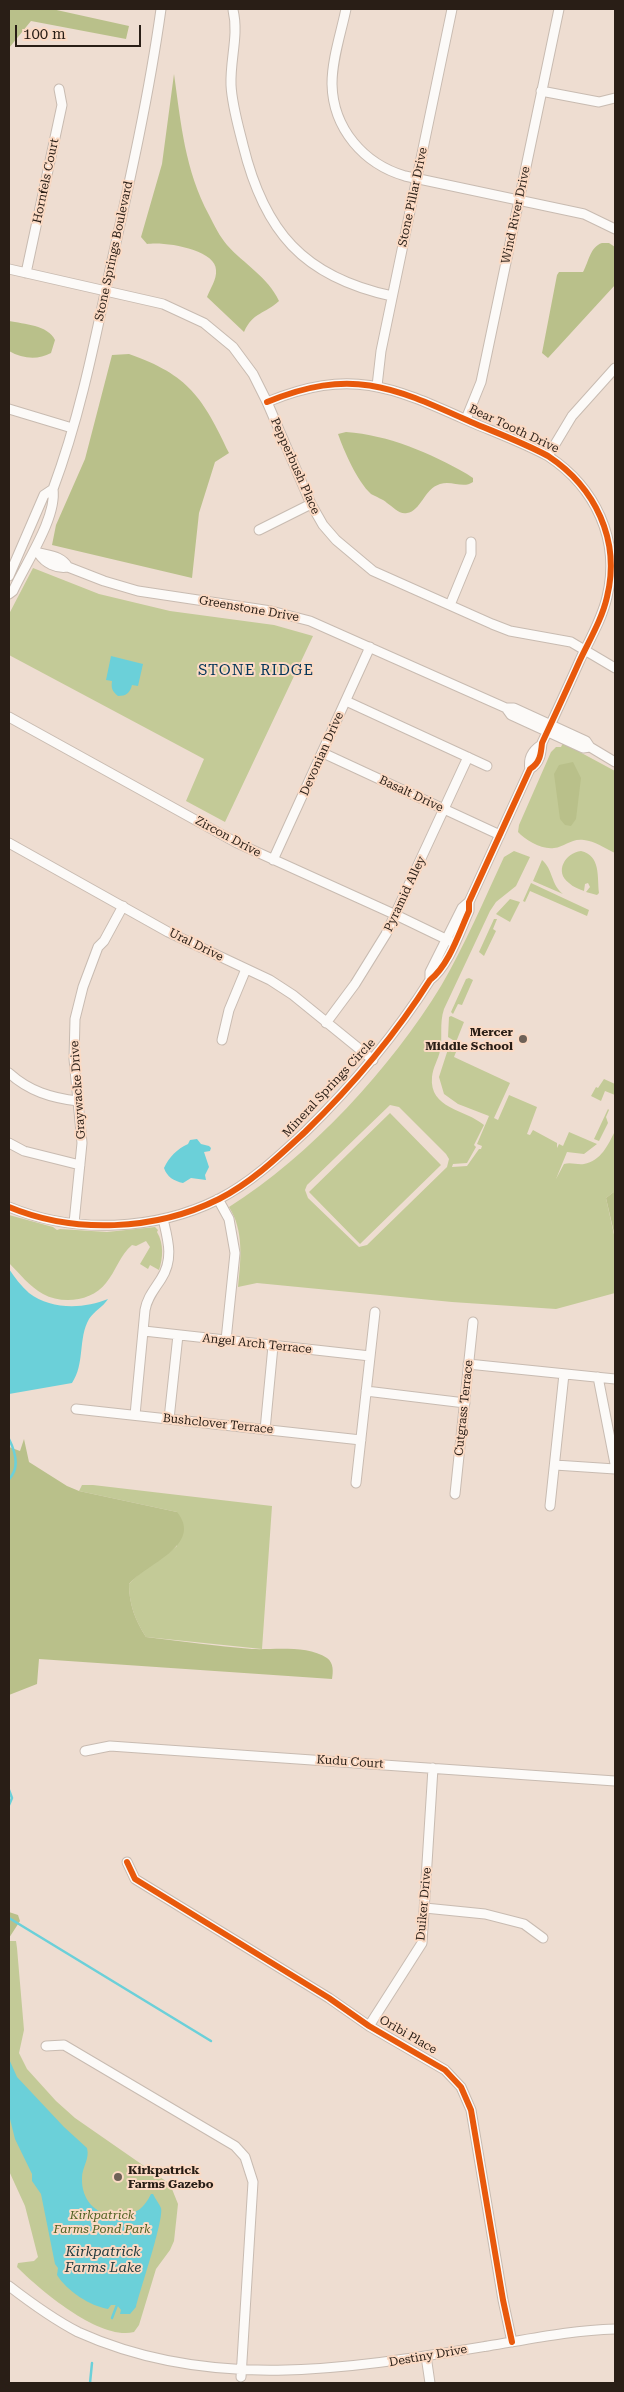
<!DOCTYPE html>
<style>
body{margin:0}
#map{position:relative;width:624px;height:2392px;overflow:hidden;background:#eeddd1;font-family:"Roboto Serif",serif}
canvas{display:block}
.frame{position:absolute;inset:0;border:10px solid #291e16;pointer-events:none}
.scale{position:absolute;left:15px;top:25px;width:126px;height:22px;box-sizing:border-box;border:2px solid #291e16;border-top:0;padding-left:6px;font-size:15px;line-height:18px;white-space:nowrap;color:#291e16;-webkit-text-stroke:4px #fbdac4;paint-order:stroke}
</style>
<div id="map">
<canvas width="624" height="2392"></canvas>
<div class="frame"></div>
<div class="scale">100 m</div>
</div>
<script>
const context = document.querySelector('canvas').getContext('2d');
context.lineJoin = 'round';
function fill(path, color) { context.fillStyle = color; context.fill(path, 'evenodd'); }
function trace(path, color, width, dash) { context.strokeStyle = color; context.lineWidth = width; context.lineCap = dash ? 'butt' : 'round'; context.setLineDash(dash || []); context.stroke(path); }
function drawText(font, color, halo, rows, align = 'center') {
  context.font = font + ' "Roboto Serif",serif'; context.lineWidth = 4; context.setLineDash([]); context.textBaseline = 'middle'; context.strokeStyle = halo; context.fillStyle = color; for (const [text, x, y, turn = 0] of rows) {
    context.save(); context.translate(x, y); context.rotate((+turn || 0) * Math.PI / 180); context.textAlign = isNaN(turn) ? turn : align; if (halo) context.strokeText(text, 0, 0); context.fillText(text, 0, 0); context.restore();
  }
}
const green = new Path2D(`
 M33 568 99 594 170 611 274 625 313 636 225 822 186 801 204 759 9 655V614Z
 M563 743 615 771V853C604 848 595 841 584 840 571 838 565 847 554 848 542 850 525 840 518 832L519 825 551 752 556 747H561Z
 M514 851 530 857 516 886 496 902 490 911 444 1009C439 1024 443 1037 440 1051 438 1060 433 1067 432 1077 429 1109 465 1109 484 1125L474 1145 476 1147 467 1163 453 1164 452 1167 467 1166 479 1149H481L482 1146 477 1144 489 1116 458 1104 444 1094 439 1077 450 1043 458 1047 454 1057 510 1083 494 1118 498 1120 509 1095 537 1107 527 1134 530 1135 533 1130 557 1143V1148L559 1144 563 1146 569 1132 597 1144 584 1154 567 1152 556 1179 564 1164C571 1162 577 1165 584 1164 601 1161 608 1145 615 1131V1191L606 1198 615 1239V1293L556 1309 452 1302 257 1283 238 1287C241 1260 244 1230 229 1207 310 1156 391 1068 441 986 465 945 484 900 504 857ZM390 1105 399 1107 446 1154 449 1159 447 1167 367 1245 359 1247 308 1198 305 1190 307 1185Z
 M581 851C601 856 597 876 599 893L597 895 586 892 590 887 588 883 585 884 584 891C579 889 573 887 569 883 554 872 565 853 581 851Z
 M542 860C553 869 551 885 563 894L533 881Z
 M531 883 589 910 587 916 530 891 525 902 523 901Z
 M510 899 520 902 510 922 496 914Z
 M494 919H497L493 929 496 931 484 956 479 952Z
 M469 978 473 980 462 1005 458 1004 453 1014 451 1012 466 979Z
 M451 1016 464 1022 456 1042 448 1037 449 1017Z
 M604 1079 615 1084V1095L605 1091 601 1101 591 1096 596 1087 598 1088Z
 M608 1109 609 1110 606 1117 608 1123 599 1141 594 1139Z
 M390 1113 441 1165 360 1244 309 1192Z
 M9 1215 53 1227 57 1230 60 1229 107 1232 155 1227 158 1230 157 1232C164 1244 163 1258 159 1270L150 1265 148 1269 140 1264 150 1247 146 1241 136 1246 132 1245C120 1255 116 1271 106 1283 92 1301 63 1305 43 1294 30 1287 19 1273 9 1263Z
 M82 1485H93L272 1506 262 1649 146 1637C135 1620 129 1604 129 1584 142 1569 162 1559 177 1546V1512L79 1491Z
 M9 1941H16L17 1948 24 2030 19 2053 27 2069 56 2101 75 2118 170 2184 178 2204 174 2241 170 2250 156 2269 139 2325 134 2332C100 2341 40 2290 17 2267L18 2263 34 2261 38 2257 25 2206 9 2171Z`);
const forest = new Path2D(`
 M9 9H52L129 26 126 39 31 21 9 48Z
 M174 74C181 124 185 170 209 215 214 225 220 237 227 245 244 264 268 277 279 301 265 314 253 312 244 332L207 297C210 289 217 279 216 270 216 249 163 241 147 244L141 237 162 164Z
 M602 243H609L615 247V285L548 358 542 353 557 275 559 272H583C589 261 590 247 602 243Z
 M9 321C24 324 48 325 55 340L51 353C38 360 23 359 9 351Z
 M129 354C189 375 203 398 229 453L215 462 199 513 192 578 52 545 56 525 85 459 112 355Z
 M346 432C389 435 430 453 467 474L473 478V482C463 489 452 480 440 484 424 489 421 511 407 513 400 515 393 507 387 503 383 499 376 497 371 494 357 481 344 451 338 434Z
 M573 762 581 778 576 819 571 826 565 825 560 819 554 774 559 765Z
 M615 1191V1237L606 1198Z
 M24 1439 29 1462 67 1486 79 1491 177 1512C204 1545 146 1564 129 1584 129 1604 135 1620 146 1637 181 1641 216 1646 252 1649 274 1650 307 1645 327 1658 334 1663 333 1672 332 1679L39 1659 37 1684 9 1695V1447L20 1451Z
 M9 1912 18 1915 20 1921 9 1938Z`);
const water = new Path2D(`
 M111 656 143 664 138 686 132 685C130 693 126 696 118 696 112 691 111 688 112 681L106 680Z
 M197 1139 201 1144 209 1146 211 1148 210 1151 204 1152 209 1167 205 1175 206 1180 191 1178 183 1183C174 1181 167 1177 164 1168 169 1157 177 1149 188 1144L190 1140Z
 M9 1269C15 1278 21 1286 29 1293 51 1310 84 1309 108 1299 103 1307 94 1311 89 1319 78 1338 85 1364 72 1383L9 1394Z
 M9 2059 17 2077 64 2127 87 2148C90 2159 82 2167 82 2178 81 2201 98 2218 121 2215 137 2214 144 2208 151 2194H153C155 2199 159 2203 161 2208 164 2220 140 2290 136 2307L130 2314H120L121 2310 117 2305H111L108 2309C90 2306 67 2291 57 2275L58 2268 55 2264 41 2194 32 2181V2174L15 2139 9 2115Z`);
const stream = new Path2D(`
 M9 1439C15 1451 20 1468 9 1479
 M9 1790 12 1798 9 1805
 M9 1918 211 2041
 M112 2318 117 2305
 M90 2383 92 2363`);
const minor = new Path2D(`
 M346 9C341 33 332 59 332 84 333 129 364 164 405 176L584 214 615 229
 M233 10C239 35 230 59 231 85 232 105 238 125 243 145 264 231 303 277 392 296
 M541 91 599 102 615 98
 M9 269 163 304 204 323 233 347 253 374 267 402 311 504 323 525 336 540 373 571 492 624 510 631 571 642 615 668
 M26 273 62 105 59 89
 M377 386 381 351 452 9
 M9 409 72 428
 M466 419 481 382 559 9
 M548 456 572 416 615 368
 M259 530 311 504
 M36 552C48 556 61 555 68 567
 M39 554C45 563 56 569 68 567L104 581 138 591 271 611 310 621 506 708H514L586 741 590 747 615 762
 M9 576 44 495 53 489
 M9 594 13 591C25 564 57 518 53 489 80 417 95 340 111 265 130 180 149 95 161 9
 M450 605 471 554V542
 M346 701 487 766
 M506 708 511 715 583 748 590 747
 M9 717 237 843 396 915 454 943
 M323 753 500 835
 M530 769C528 759 532 751 541 745
 M9 843 168 932 270 980 293 995 373 1060
 M273 860 370 647
 M430 980V972L462 908 469 902
 M326 1023 355 984 386 934 468 757
 M222 1040 229 1010 246 969
 M9 1073C29 1091 51 1098 78 1101
 M9 1143 24 1151 80 1165
 M218 1199 229 1219 235 1253 226 1340
 M9 1207C74 1234 155 1231 219 1199 252 1182 278 1157 305 1132 353 1085 394 1037 430 980 449 965 459 933 469 911V902L530 769C540 763 541 754 542 743 555 715 568 687 580 660 590 639 602 619 607 597 621 540 595 487 548 456 524 443 497 433 471 422 393 387 352 367 267 402
 M74 1223 82 1143 74 1059 75 1019 83 987 98 947 104 941 123 906
 M144 1331 370 1356
 M468 1364 615 1379
 M598 1377 615 1464
 M366 1391 465 1403
 M76 1409 361 1440
 M135 1415 145 1310C147 1298 154 1290 161 1279 174 1259 168 1240 163 1219
 M169 1419 178 1335
 M265 1430 273 1346
 M555 1465 615 1469
 M356 1483 375 1312
 M455 1494 473 1322
 M550 1506 564 1374
 M85 1751 110 1746 615 1781
 M127 1862 135 1879 329 1998 369 2026 445 2070 461 2087 471 2110 503 2300 512 2342
 M425 1908 485 1914 524 1924 543 1938
 M369 2026 422 1943 433 1768
 M46 2046 64 2045 235 2146 245 2157 253 2182 241 2377
 M9 2286C31 2303 53 2319 78 2332 211 2392 347 2369 488 2346 530 2339 573 2330 615 2329
 M426 2356 430 2383`);
const cycleway = new Path2D(`
 M9 1207C74 1234 155 1231 219 1199 252 1182 278 1157 305 1132 353 1085 394 1037 430 980 449 965 459 933 469 911V902L530 769C540 763 541 754 542 743 555 715 568 687 580 660 590 639 602 619 607 597 621 540 595 487 548 456 524 443 497 433 471 422 393 387 352 367 267 402
 M127 1862 135 1879 329 1998 369 2026 445 2070 461 2087 471 2110 503 2300 512 2342`);
const markers = [
 [523,1039,5,"#6e6157"],
 [118,2177,5,"#6e6157"]
];
const streetNames = [
 ["Hornfels Court",46,181,-78],
 ["Stone Pillar Drive",413,197,-78],
 ["Wind River Drive",516,215,-78],
 ["Stone Springs Boulevard",114,251,-78],
 ["Bear Tooth Drive",514,429,25],
 ["Pepperbush Place",295,466,66],
 ["Greenstone Drive",249,609,10],
 ["Devonian Drive",322,754,-66],
 ["Basalt Drive",411,794,25],
 ["Zircon Drive",228,837,28],
 ["Pyramid Alley",405,894,-65],
 ["Ural Drive",196,945,26],
 ["Mineral Springs Circle",329,1088,-47],
 ["Graywacke Drive",78,1090,-94],
 ["Angel Arch Terrace",257,1344,6],
 ["Cutgrass Terrace",464,1408,-84],
 ["Bushclover Terrace",218,1424,6],
 ["Kudu Court",350,1762,4],
 ["Duiker Drive",424,1904,-85],
 ["Oribi Place",408,2035,30],
 ["Destiny Drive",428,2356,-10]
];
const poiNames = [
 ["Mercer",513,1032],
 ["Middle School",513,1046],
 ["Kirkpatrick",128,2170,"left"],
 ["Farms Gazebo",128,2184,"left"]
];
const parkNames = [
 ["Kirkpatrick",102,2215],
 ["Farms Pond Park",102,2229]
];
const waterNames = [
 ["Kirkpatrick",103,2252],
 ["Farms Lake",103,2268]
];
const quarterNames = [
 ["STONE RIDGE",256,671]
];
fill(green, '#c3ca97');
fill(forest, '#b9c08a');
fill(water, '#6bd0d9');
trace(stream, '#6bd0d9', 2.5);
trace(minor, '#c8bbb1', 11);
trace(minor, '#fcfaf8', 9);
trace(cycleway, '#e8590c', 6);
for (const [x, y, r, color] of markers) { const dot = new Path2D(); dot.arc(x, y, r, 0, 2 * Math.PI); context.fillStyle = color; context.fill(dot); trace(dot, '#fbdac4', 2); }
drawText('12px', '#291e16', '#fbdac4', streetNames);
drawText('bold 12px', '#291e16', '#fbdac4', poiNames, 'right');
drawText('italic 12px', '#4e6021', '#fbdac4', parkNames);
drawText('italic 14px', '#243c3f', '#fbdac4', waterNames);
context.letterSpacing = '1px';
drawText('15px', '#043559', '#fbdac4', quarterNames);
context.letterSpacing = '0px';
</script>
